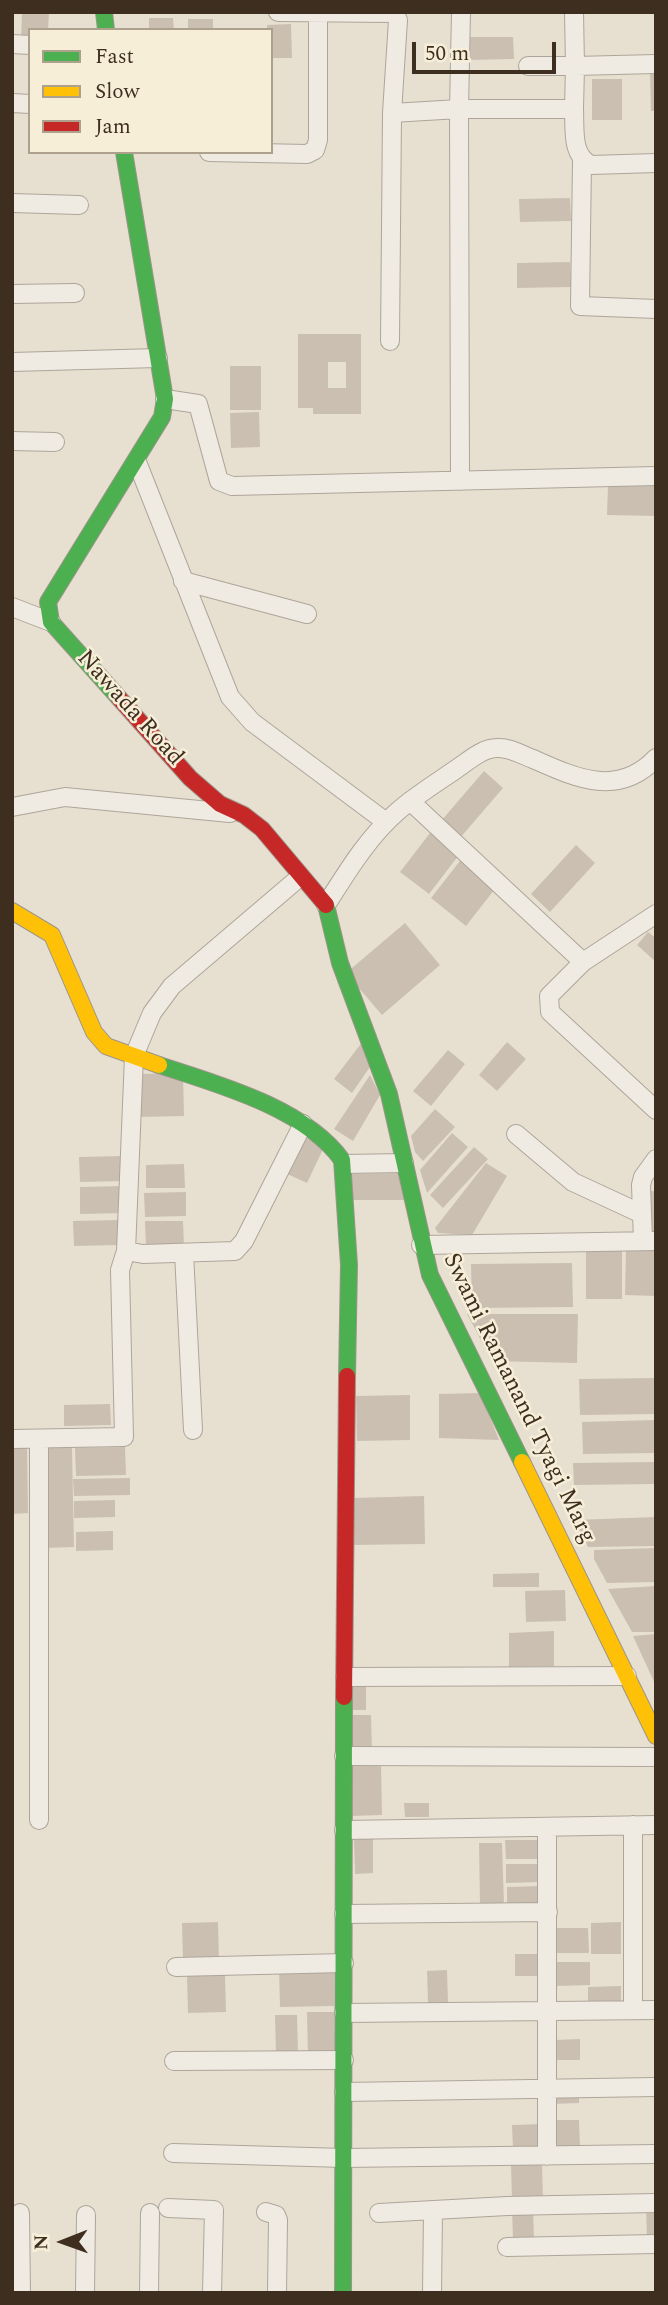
<!DOCTYPE html>
<style>
body{margin:0}
#map{position:relative;width:668px;height:2305px;overflow:hidden;background:#e7e0d1;font-family:Spectral,serif}
canvas{display:block}
.frame{position:absolute;inset:0;border:14px solid #3d2e20;pointer-events:none}
.legend{position:absolute;left:28px;top:28px;width:245px;height:126px;box-sizing:border-box;background:#f7eed8;border:2px solid #ada18e;margin:0;padding:9px 12px;list-style:none;font-size:21px;color:#3d2e20}
.legend li{display:flex;align-items:center;gap:14px;height:35px}
.legend b{width:35px;border:2px solid #ada18e}
.north{position:absolute;left:28px;top:2207px;width:70px;height:70px;-webkit-text-stroke:5px #f7eed8;paint-order:stroke;rotate:269deg;font-size:19px;font-weight:700;line-height:28px;text-align:center;color:#3d2e20}
.north::after{content:'';display:block;margin:auto;width:24px;height:32px;background:#3d2e20;clip-path:polygon(50% 0,100% 100%,50% 72%,0 100%)}
.scale{position:absolute;left:412px;top:42px;width:144px;height:32px;box-sizing:border-box;border:4px solid #3d2e20;border-top:0;padding-left:9px;font-size:21px;line-height:24px;white-space:nowrap;color:#3d2e20;-webkit-text-stroke:5px #f7eed8;paint-order:stroke}
</style>
<div id="map">
<canvas width="668" height="2305"></canvas>
<div class="frame"></div>
<ul class="legend">
<li><b style="height:9px;background:#4caf50"></b>Fast</li>
<li><b style="height:9px;background:#ffc107"></b>Slow</li>
<li><b style="height:9px;background:#c62828"></b>Jam</li>
</ul>
<div class="north">N</div>
<div class="scale">50 m</div>
</div>
<script>
const context = document.querySelector('canvas').getContext('2d');
context.lineJoin = 'round';
function fill(path, color) { context.fillStyle = color; context.fill(path, 'evenodd'); }
function trace(path, color, width, dash) { context.strokeStyle = color; context.lineWidth = width; context.lineCap = dash ? 'butt' : 'round'; context.setLineDash(dash || []); context.stroke(path); }
function drawText(font, color, halo, rows, align = 'center') {
  context.font = font + ' Spectral,serif'; context.lineWidth = 5; context.setLineDash([]); context.textBaseline = 'middle'; context.strokeStyle = halo; context.fillStyle = color; for (const [text, x, y, turn = 0] of rows) {
    context.save(); context.translate(x, y); context.rotate((+turn || 0) * Math.PI / 180); context.textAlign = isNaN(turn) ? turn : align; if (halo) context.strokeText(text, 0, 0); context.fillText(text, 0, 0); context.restore();
  }
}
const building = new Path2D(`
 M22 12H49L48 30H30V41H21Z
 M149 18H173L174 30H149Z
 M188 19H213V30H188Z
 M291 24 292 58H271V30H267V25Z
 M466 37H513L514 59 466 60Z
 M650 70H656V111H651Z
 M592 79H622V120H592Z
 M570 198 571 221 520 222 519 199Z
 M570 262 571 287 517 288V263Z
 M298 334H361V414H313V408H298ZM328 362H346V388H328Z
 M230 366H261V410H230Z
 M259 412 260 447 231 448 230 413Z
 M608 485 656 486V516L607 515Z
 M484 771 503 788 460 838 441 821Z
 M430 833 459 855 429 894 400 872Z
 M576 845 595 863 550 912 531 894Z
 M463 857 498 885 466 926 431 898Z
 M405 923 440 965 382 1015 346 973Z
 M648 932 656 938V962L637 945Z
 M363 1041 372 1064 352 1093 334 1079Z
 M507 1042 526 1059 497 1091 479 1075Z
 M448 1050 465 1064 431 1106 413 1091Z
 M183 1073 184 1116 138 1117 137 1074Z
 M370 1075 380 1095 353 1141 334 1129Z
 M435 1109 455 1127 423 1161 415 1152 411 1136Z
 M452 1133 468 1147 427 1193 420 1170Z
 M302 1136 324 1147 307 1183 285 1173Z
 M474 1147 488 1159 443 1208 430 1195Z
 M124 1156V1181L80 1182 79 1157Z
 M486 1163 507 1176 472 1235 438 1233 435 1228Z
 M184 1164 185 1188H146V1165Z
 M404 1173V1200H347V1174Z
 M124 1186V1213L80 1214V1187Z
 M648 1191H656V1233H647Z
 M186 1192V1216L145 1217 144 1193Z
 M119 1220 120 1245 74 1246 73 1221Z
 M145 1221H183L184 1247 146 1248Z
 M626 1248H656V1296L625 1295Z
 M586 1250H622V1299H586Z
 M572 1263 573 1307 472 1308 471 1264Z
 M467 1314H578L577 1363 492 1361Z
 M656 1378V1414L580 1415 579 1379Z
 M480 1393 499 1440 439 1438V1394Z
 M410 1395V1440L357 1441 356 1396Z
 M110 1404 111 1425 64 1426V1405Z
 M656 1420V1453L583 1454 582 1422Z
 M12 1445H27L28 1513 12 1514Z
 M125 1447 126 1475 76 1476 75 1448Z
 M43 1448H72L74 1547 45 1548Z
 M656 1462V1484L574 1485 573 1463Z
 M130 1478V1495L74 1496 73 1479Z
 M424 1496 425 1544 353 1545 352 1498Z
 M115 1500V1517L74 1518V1501Z
 M656 1517V1546L588 1547 574 1520Z
 M113 1531V1550L76 1551V1532Z
 M656 1548V1582L607 1583 594 1559V1550Z
 M539 1573V1587H493V1574Z
 M656 1586V1632H632L608 1589Z
 M565 1590 566 1621 526 1622 525 1591Z
 M554 1631V1666L509 1667V1633Z
 M656 1634V1686L633 1636Z
 M349 1685H366V1710H349Z
 M351 1715H371L372 1752H352Z
 M351 1763H381L382 1815 351 1816Z
 M404 1803H429V1817H405Z
 M354 1839H373V1873L355 1874Z
 M505 1840H539L540 1859H506Z
 M479 1843H502L504 1905H480Z
 M506 1864H539L540 1882 506 1883Z
 M539 1886V1905H507V1887Z
 M218 1922 219 1961 183 1962 182 1923Z
 M621 1922V1954H591V1923Z
 M552 1928H588L589 1953H552Z
 M515 1954H541V1976H515Z
 M555 1962H590V1985L555 1986Z
 M334 1967V2006L280 2007 279 1968Z
 M447 1970 448 2003 428 2004 427 1971Z
 M225 1974 226 2012 188 2013 187 1975Z
 M621 1986V2002L588 2003V1987Z
 M307 2012H334L335 2056 308 2057Z
 M275 2015H297L298 2053 276 2054Z
 M580 2039V2060H554V2040Z
 M579 2089V2103L549 2104V2090Z
 M551 2120H579L580 2147 552 2148Z
 M543 2124 544 2148 513 2149 512 2125Z
 M542 2164 543 2200H512L511 2165Z
 M646 2205H656V2242H647Z
 M533 2207 534 2240H513L512 2208Z`);
const street = new Path2D(`
 M278 12 394 13 398 20 392 113 459 109 461 12
 M12 44 30 45
 M528 66H575L574 12
 M12 103 30 104
 M574 109 575 66 656 64
 M209 152 307 154 315 150 318 140V12
 M582 161 580 306 656 309
 M12 203 79 205
 M12 294 75 293
 M390 341 392 113
 M12 362 158 358
 M165 399 198 404 219 481 232 486 656 476
 M12 441 55 442
 M137 462 230 697 252 722 386 822
 M460 481 459 109H574C575 130 571 155 591 165L656 163
 M183 581 307 614
 M12 607 51 622
 M410 801 583 962
 M12 807 65 797 230 813
 M326 905C347 872 368 837 398 811 415 796 436 783 455 770 467 762 482 748 497 748 509 747 522 755 533 759 576 778 618 798 656 758
 M656 914 583 962 549 996 550 1012 656 1110
 M516 1134 573 1182 642 1214
 M344 1164 404 1163
 M643 1241 641 1185 643 1177 656 1159
 M421 1245 656 1241
 M126 1251 143 1254 235 1251 244 1241 303 1124
 M184 1253 193 1430
 M12 1439 124 1437 120 1270 126 1251 134 1056 152 1013 172 986 300 877
 M39 1439V1820
 M345 1677 627 1676
 M344 1756 656 1757
 M633 1825V2010
 M547 1827V2156
 M344 1830 656 1825
 M344 1914 548 1912
 M176 1967 344 1963
 M344 2013 656 2010
 M174 2061 344 2060
 M344 2092 656 2087
 M173 2153 344 2158 656 2154
 M168 2208 214 2210 212 2293
 M266 2212 276 2215 278 2220 277 2293
 M20 2213 21 2293
 M379 2213 507 2206 656 2203
 M507 2247 656 2244
 M85 2293 86 2215
 M149 2293 150 2213
 M432 2293 433 2212`);
const fast = new Path2D(`
 M104 12 106 30
 M119 698 51 622 48 602 162 417 165 399 124 152
 M326 905 340 963 389 1094 430 1275 522 1462
 M159 1065C217 1084 305 1108 342 1160L349 1265 347 1376
 M343 2293 344 1697`);
const slow = new Path2D(`
 M12 911 52 935 94 1032 106 1046 159 1065
 M522 1462 656 1736`);
const jam = new Path2D(`
 M119 698 190 778 220 804 244 815 262 829 326 905
 M344 1697 347 1376`);
const streetNames = [
 ["Nawada Road",129,709,48],
 ["Swami Ramanand Tyagi Marg",518,1399,64]
];
fill(building, '#cbbfb2');
trace(street, '#ada599', 20);
trace(fast, '#9c958a', 18);
trace(slow, '#9c958a', 18);
trace(jam, '#9c958a', 18);
trace(street, '#efebe3', 18);
trace(fast, '#4caf50', 16);
trace(slow, '#ffc107', 16);
trace(jam, '#c62828', 16);
drawText('24px', '#3d2e20', '#f7eed8', streetNames);
</script>
